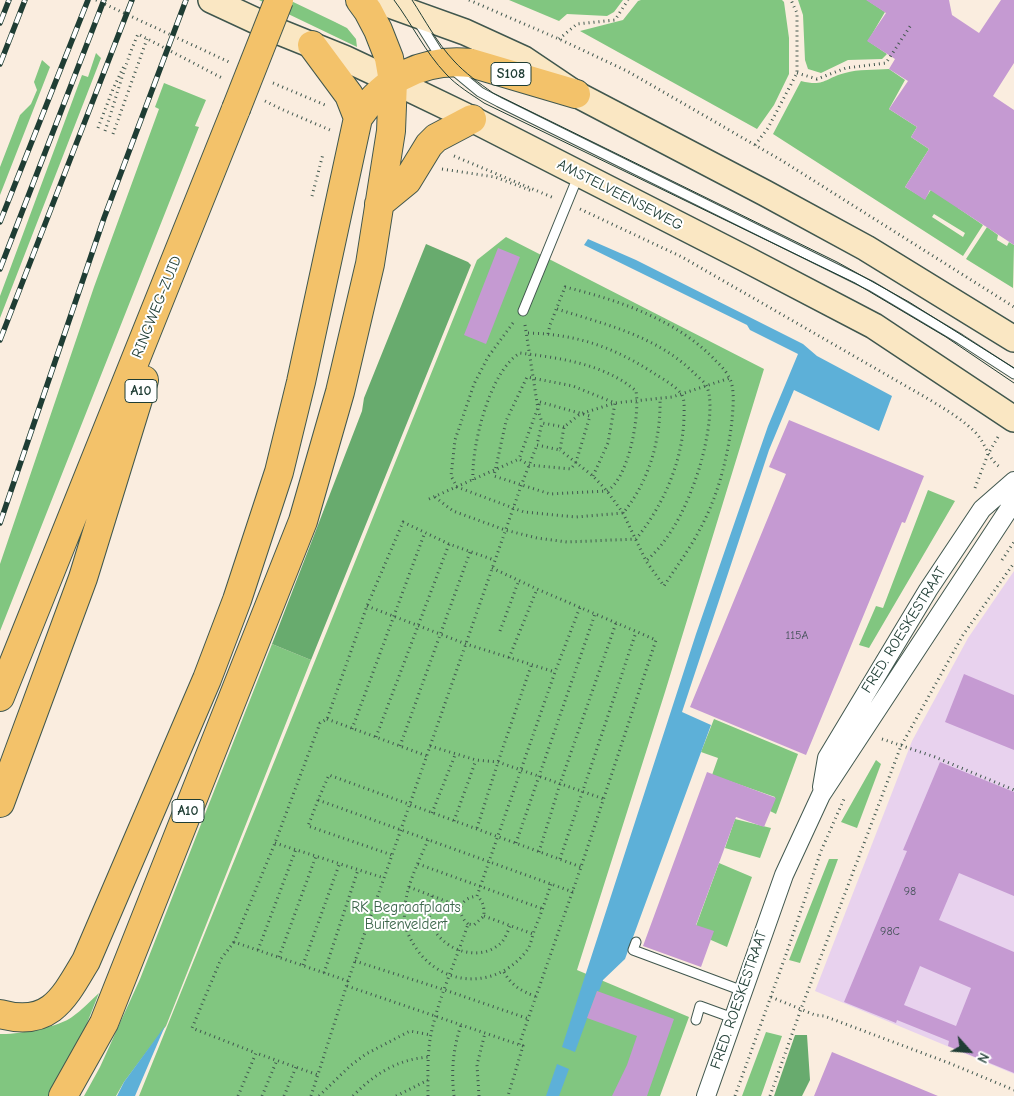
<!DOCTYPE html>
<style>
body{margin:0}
#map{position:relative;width:1014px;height:1096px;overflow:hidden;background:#faeddf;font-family:"Comic Neue",sans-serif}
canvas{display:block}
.north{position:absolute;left:944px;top:1026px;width:50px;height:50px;-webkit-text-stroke:4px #fff;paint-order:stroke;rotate:116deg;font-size:14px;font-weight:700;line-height:20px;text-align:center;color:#1f3d34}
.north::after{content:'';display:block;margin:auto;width:18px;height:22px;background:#1f3d34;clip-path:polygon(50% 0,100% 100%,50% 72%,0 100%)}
</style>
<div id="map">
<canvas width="1014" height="1096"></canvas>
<div class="north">N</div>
</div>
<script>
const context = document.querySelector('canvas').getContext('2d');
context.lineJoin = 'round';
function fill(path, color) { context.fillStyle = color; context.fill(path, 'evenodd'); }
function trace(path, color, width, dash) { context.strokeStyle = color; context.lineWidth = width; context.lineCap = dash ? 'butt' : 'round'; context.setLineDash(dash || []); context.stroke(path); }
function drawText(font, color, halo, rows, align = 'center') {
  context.font = font + ' "Comic Neue",sans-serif'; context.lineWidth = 4; context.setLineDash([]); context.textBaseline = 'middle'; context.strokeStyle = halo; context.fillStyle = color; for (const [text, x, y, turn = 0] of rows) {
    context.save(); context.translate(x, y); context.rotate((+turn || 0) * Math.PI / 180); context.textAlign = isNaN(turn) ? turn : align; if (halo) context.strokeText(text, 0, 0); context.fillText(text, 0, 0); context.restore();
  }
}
const built = new Path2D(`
 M1014 571V1074L815 991 912 741 968 638Z`);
const green = new Path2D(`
 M259 0H289L335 22 347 28 356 39 357 47Z
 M509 0H623L614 12 607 16 567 14 559 21Z
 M641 0H782L784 2 789 38V74L774 105 757 129 580 31 623 20 638 1Z
 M798 0H867L885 12 868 41 887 54 882 59 848 60 821 73 808 69 805 60 803 15Z
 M96 53 101 58 0 318V296L82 75 88 77Z
 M42 60 50 67 0 195V167L20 115 31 104 37 90 34 82Z
 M889 69 905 80 889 109 917 127 911 137 929 149 905 187 925 199 955 152 958 208 983 225 963 256 773 134 801 81C825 87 825 78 845 73 858 69 875 70 889 69ZM934 214 965 233 963 237 932 217Z
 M164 83 206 100 195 126 199 127 0 631V564L94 287 159 109 155 107Z
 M987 227 998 235 997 240 1007 246 1009 242 1014 245 1013 288 966 259Z
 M506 237 764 369 665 692 577 970 689 1017 660 1096H139L477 260Z
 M928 490 955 501 869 648 859 645 876 606 883 608Z
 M272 644 311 660 166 1026 124 1082 116 1096H84L100 1067 140 979Z
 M714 719 798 754 776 814 770 811 775 797 712 775 718 758 701 752Z
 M876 760 881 764 857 828 841 822Z
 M735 819 771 828 760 858 725 848Z
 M829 859H838L800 963 789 960Z
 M719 863 752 877 727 947 711 940 696 926Z
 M99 993 78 1046 49 1096H0V1034C16 1035 59 1027 72 1017 82 1010 90 1001 99 993Z
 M766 1032 782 1036 761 1096H742Z`);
const forest = new Path2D(`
 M426 244 468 262 471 265 311 660 272 644 362 411 364 398Z
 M795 1035H807L810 1080 802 1096H774Z`);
const water = new Path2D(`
 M588 239 636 260 803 344 817 356 892 396 879 431 794 390 769 450 682 712 711 725 625 959 603 980 599 991H597L575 1052 562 1047 696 634 768 426 798 354 750 330 747 325 584 245Z
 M165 1026 135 1096H117L124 1082Z
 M557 1064 569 1069 559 1096H546Z`);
const building = new Path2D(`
 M866 0H949L952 15 979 33 1001 0H1014V63L993 96 1014 110V245L930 190 925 200 905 187 929 149 911 137 917 127 889 109 908 81 889 69 895 59 867 41 886 13Z
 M498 248 520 257 486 344 464 335Z
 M789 420 924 476 905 523 902 522 806 755 690 707 786 474 769 467Z
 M964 674 1014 695V750L945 722Z
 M940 762 1014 792V896L959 873 939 920 1014 952V1073L948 1046 949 1041 897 1020 896 1023 844 1002 907 851 903 850ZM920 966 971 988 956 1026 904 1005Z
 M707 772 776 798 764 827 736 817 696 925 714 931 701 967 643 946Z
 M597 991 674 1019 647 1096H612L627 1065 637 1036 587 1018Z
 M832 1052 938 1096H814Z`);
const path = new Path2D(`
 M96 0 229 62
 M469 0 559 39 627 71 781 160 1014 307
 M559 39 577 24 615 20 628 0
 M797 73 817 79 846 68 886 63 911 25
 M273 83 325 105
 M265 101 281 109 330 130
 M98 128 113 89 125 64
 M105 131C116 99 124 66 138 34L222 78
 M113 134 147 39
 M755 145 768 128 797 73V13L791 0
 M454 156 554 198
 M442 169 495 177 532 191
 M312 196 323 154
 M580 209 682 257 925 397C943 408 961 418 976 433 987 445 986 457 1001 468
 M557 309C604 324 657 336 694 373 698 377 705 382 707 387 715 406 705 450 699 469 688 503 673 537 646 561
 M513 323 488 357 474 384 455 440 451 476 457 487 524 512 576 517 623 513C649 482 661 439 660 399
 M525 325 538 409 542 423
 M548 334 550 325 565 287C618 300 678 320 716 361 721 366 727 372 730 379 735 391 733 407 732 420 728 457 718 496 700 529 690 549 676 567 664 586L646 561 623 513 607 491 593 476 560 450
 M540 402 590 416 576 462 571 469 529 465 519 459Z
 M564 427 542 423 537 445 560 450 564 427 580 414 615 403 672 397 730 378
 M473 480C471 447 490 370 520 353 560 358 605 364 636 391 640 415 629 478 607 491L550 494 494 476 506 421 527 377 573 386 615 403 608 443 593 476
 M975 488 988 454 998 437
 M435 497 453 511 505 530 537 538 567 542 636 539C663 506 683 461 684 417 684 410 685 401 682 395 676 386 663 379 655 374 614 347 576 334 527 333
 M429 499 519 459
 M1002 560 1014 542
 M492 568 537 589 656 640 581 867 519 1045
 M367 606 466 644 555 672
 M500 631 519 580
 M509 658 537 589
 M327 719 427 756
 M352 729 425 532
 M376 737 449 544
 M882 739 935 757 1014 790
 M400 746 470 552
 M430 746 476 760 498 762 604 799
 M318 800 308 826 392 855
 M432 813 455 755
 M454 821 476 760
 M477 828 498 762 531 666
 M428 840C417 866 401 895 405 924 407 934 412 942 418 951 446 989 500 988 528 949 531 944 532 937 534 931 540 916 546 900 551 884
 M275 843 384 878
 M516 843 595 614
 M539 852 560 784 616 623
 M560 859 636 632
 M418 864 543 909
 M409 887 461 907
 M573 892 318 800 329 775 581 867
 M432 896C430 904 428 914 431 923 440 949 478 964 501 943 505 939 508 931 510 926
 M484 916 533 934
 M468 924C455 912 460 898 477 896
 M234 942 221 959 192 1028 256 1053
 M258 950 296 849
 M279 957 316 856
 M355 961 445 990 529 1019
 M303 965 339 865
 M504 972C512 986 521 991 537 997
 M324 973 358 870
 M348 981 234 942 275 843 320 723 327 719 367 606 403 522 449 544 494 560
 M347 986 523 1046 508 1096
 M771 997 815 1015 824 1016 949 1063 1014 1090
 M238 1096 256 1053 318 1075
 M262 1096 277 1060
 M284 1096 296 1067
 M311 1096 348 981 521 486 537 445
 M319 1096 350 1066 366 1054 410 1031 431 1035
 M353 1096C374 1074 398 1059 429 1057
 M396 1096 428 1080
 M428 1096C428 1076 427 1054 431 1034 439 996 456 961 468 924L474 925 484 916C484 908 484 902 477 896L555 672 580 607
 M454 1096C451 1071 453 1049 461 1025
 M479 1096 477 1065 485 1033
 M735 1096 788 949 821 851 844 799
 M770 1096 801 1009 901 746 963 635 1014 563`);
const lane = new Path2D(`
 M418 21 442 59
 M451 68 480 92 499 102 871 286 960 339 1014 374
 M523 311 579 174
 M636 942 633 950 743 991
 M696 1020 700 1006 733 1018`);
const street = new Path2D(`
 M822 787 827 758 928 590 982 509 1014 481
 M706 1096 784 875 821 795 1009 509 1014 490`);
const secondary = new Path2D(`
 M211 0 282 33 344 58 393 81 472 119 744 258 874 326 1014 419
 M376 0 465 32 524 59 576 94 765 193 866 248 1014 339`);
const highway = new Path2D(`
 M312 45 349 95 358 118
 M379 204 407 181 429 145 436 138 472 119
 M0 697 236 109
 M0 803 83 578 144 380
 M0 1014C50 1028 64 998 86 961L207 679 237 600 279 472 301 382 358 118C385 78 423 58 471 63L576 94
 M63 1096 104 1023 303 521 340 392 370 264 391 131 393 81 389 58 378 30 368 11 360 0`);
const tram = new Path2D(`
 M394 0C412 24 425 52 446 74 457 86 471 94 484 103L855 283 946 337 1014 383
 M412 0C425 20 437 43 454 61 465 73 479 83 493 93L837 262 909 302 1014 368`);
const rail = new Path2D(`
 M0 23 9 0
 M0 64 25 0
 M0 222 88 0
 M0 269 104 0
 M0 340 132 0
 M0 523 104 218 186 0`);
const highwayBridge = new Path2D(`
 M236 109 279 0`);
const numberNames = [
 ["115A",797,636],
 ["98",910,892],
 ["98C",890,932]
];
const shields = [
 [511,74,40],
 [141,391,32],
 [188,811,32]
];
const shieldNames = [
 ["S108",511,74],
 ["A10",141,391],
 ["A10",188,811]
];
const streetNames = [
 ["AMSTELVEENSEWEG",620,195,27],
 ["RINGWEG-ZUID",157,307,-68],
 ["FRED. ROESKESTRAAT",904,630,-58],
 ["FRED. ROESKESTRAAT",739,1000,-71]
];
const parkNames = [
 ["RK Begraafplaats",406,908],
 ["Buitenveldert",406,925]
];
fill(built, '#e8d2ee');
fill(green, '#81c680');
fill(forest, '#68ab6e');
fill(water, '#5db0d8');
fill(building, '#c59ad2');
trace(lane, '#40574e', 11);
trace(street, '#40574e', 20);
trace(secondary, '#40574e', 28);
trace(highway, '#40574e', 30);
trace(path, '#40574e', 3, [1, 4]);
trace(lane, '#fff', 9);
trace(street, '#fff', 18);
trace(secondary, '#fae7c3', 25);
trace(highway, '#f3c26a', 28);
trace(tram, '#1f3d34', 1);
trace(rail, '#1f3d34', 5.5);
trace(rail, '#fff', 4, [11]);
trace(highwayBridge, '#40574e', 30, []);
trace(highwayBridge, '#f3c26a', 28);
drawText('12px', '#48545c', null, numberNames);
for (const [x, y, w] of shields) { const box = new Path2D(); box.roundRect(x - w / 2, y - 11.5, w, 23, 4); context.fillStyle = '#fff'; context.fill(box); trace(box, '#1f3d34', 1); }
drawText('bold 14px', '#1f3d34', null, shieldNames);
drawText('15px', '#1f3d34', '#fff', streetNames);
drawText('15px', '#3c664b', '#fff', parkNames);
</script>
